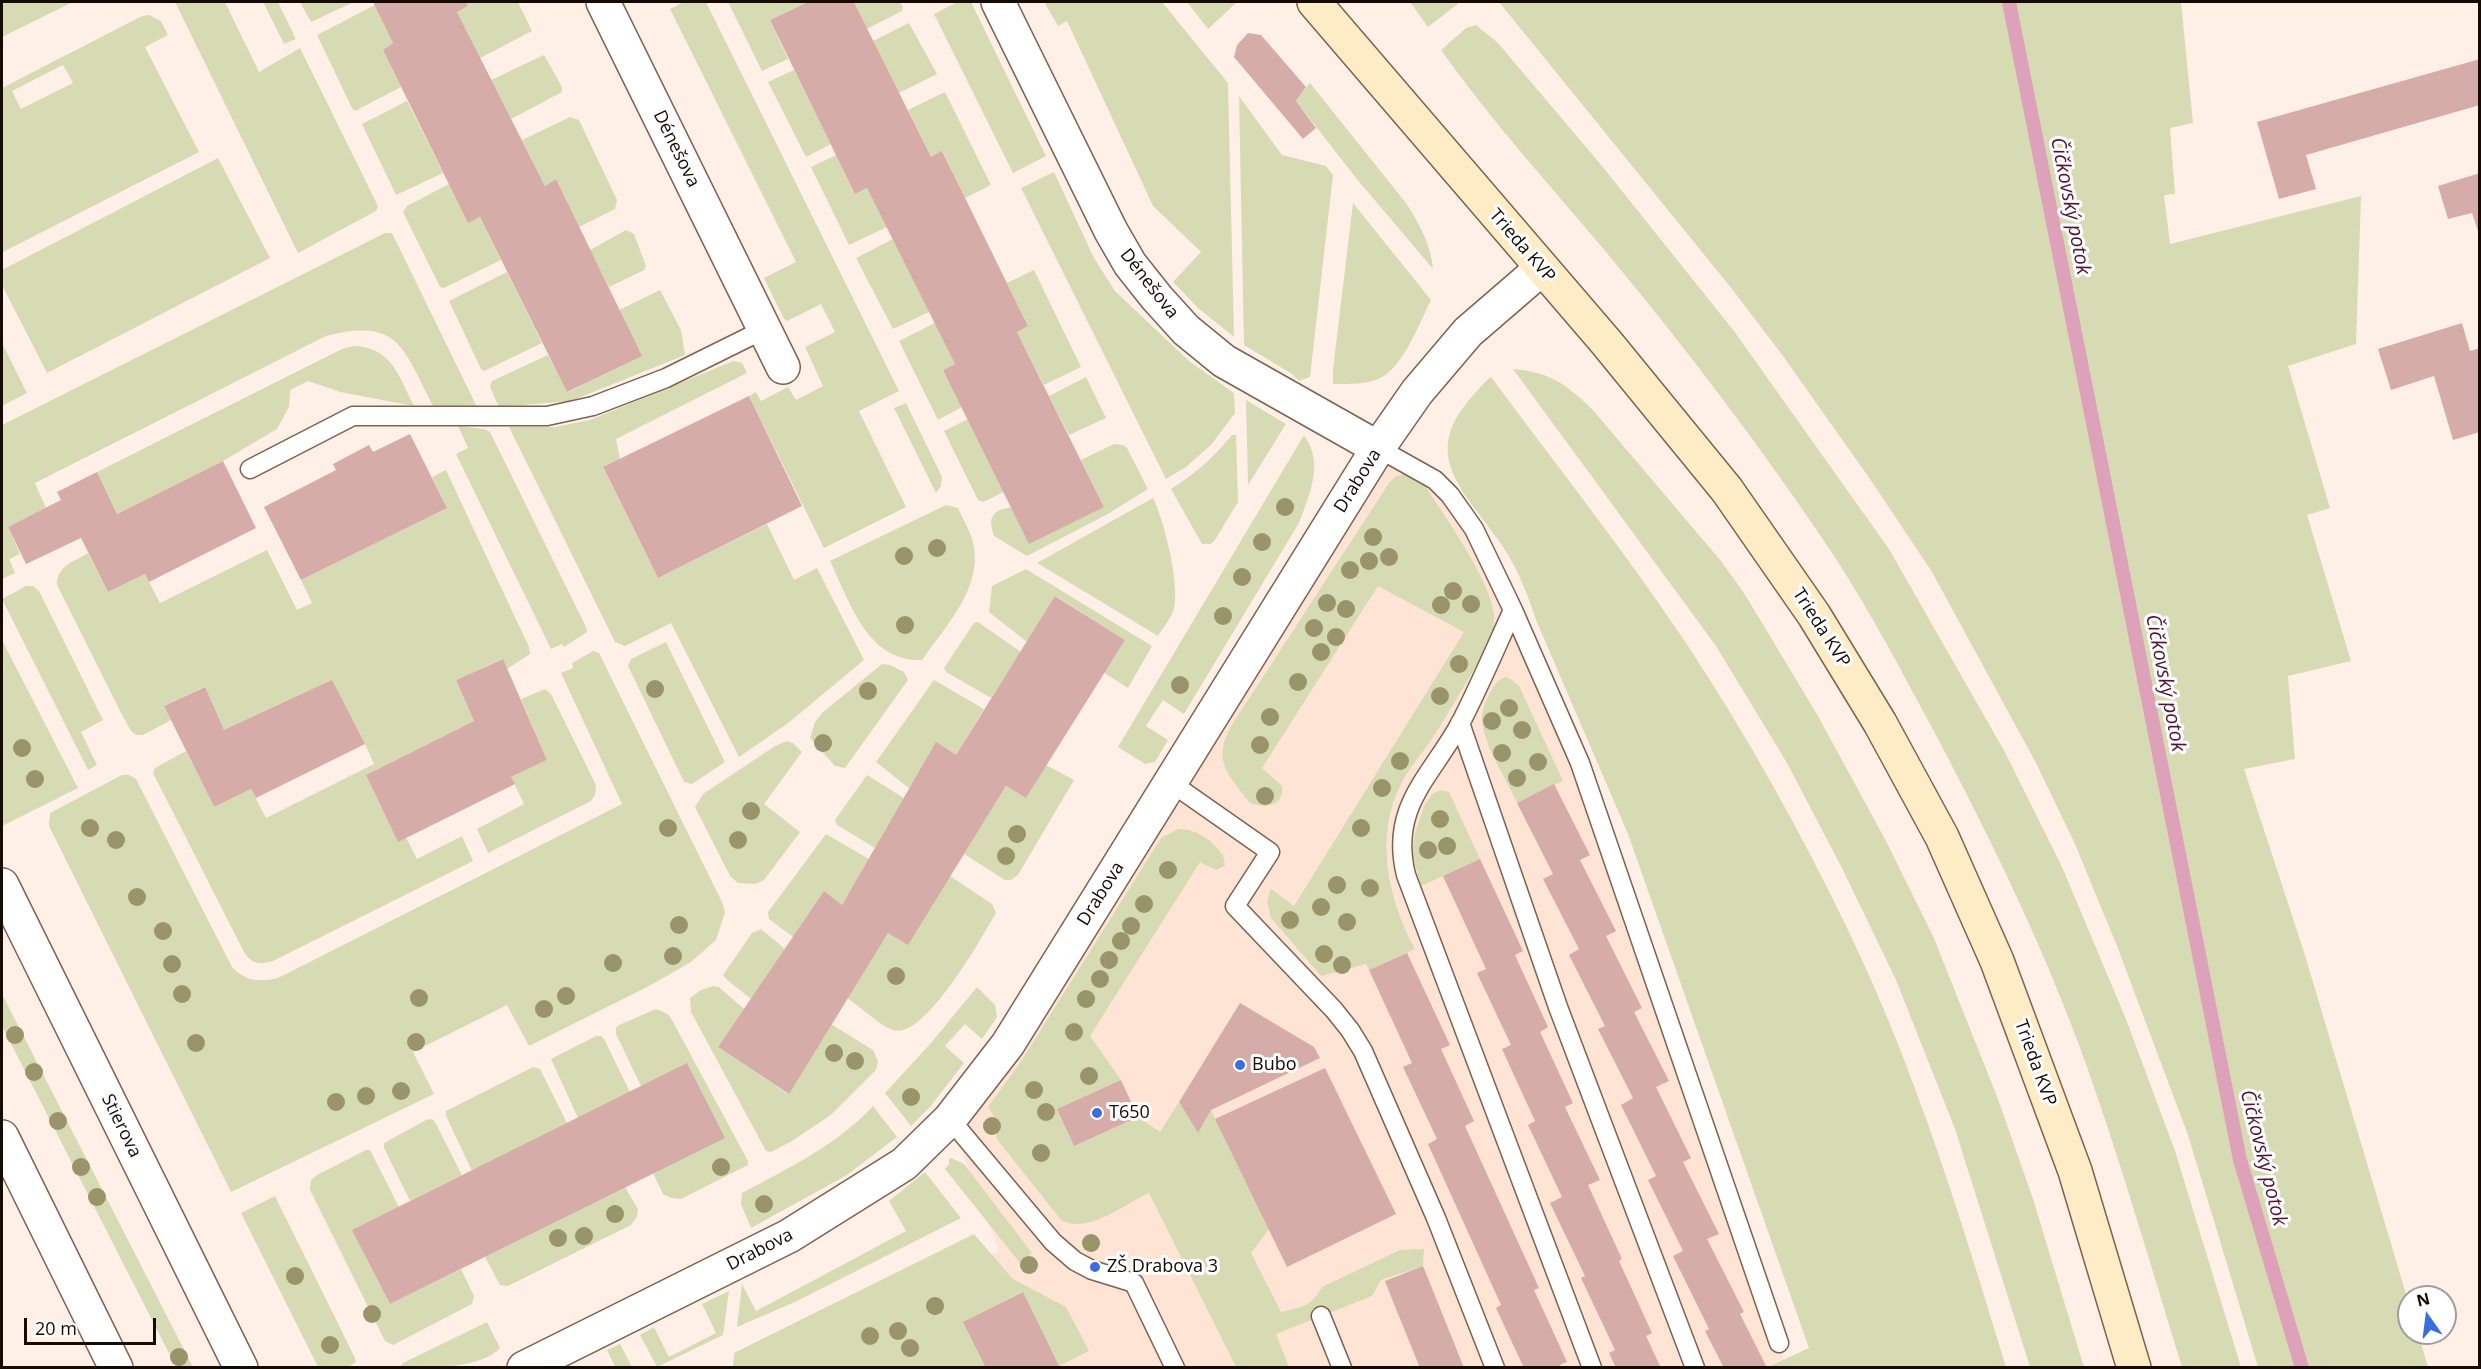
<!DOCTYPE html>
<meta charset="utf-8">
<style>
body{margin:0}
#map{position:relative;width:2481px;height:1369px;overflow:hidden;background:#fff0e7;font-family:"Open Sans",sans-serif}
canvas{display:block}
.frame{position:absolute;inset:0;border:3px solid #150a04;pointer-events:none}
.north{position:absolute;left:2397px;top:1285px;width:60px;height:60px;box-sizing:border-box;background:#fff;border:2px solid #a19d9b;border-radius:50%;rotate:346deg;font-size:16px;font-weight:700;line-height:24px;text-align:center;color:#150a04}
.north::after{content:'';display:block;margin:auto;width:21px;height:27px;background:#396ede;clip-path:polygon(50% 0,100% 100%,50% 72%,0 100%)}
.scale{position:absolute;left:24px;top:1318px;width:132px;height:27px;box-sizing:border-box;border:3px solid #150a04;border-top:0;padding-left:8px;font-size:18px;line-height:21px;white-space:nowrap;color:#150a04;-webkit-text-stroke:4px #fff;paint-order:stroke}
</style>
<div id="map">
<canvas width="2481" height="1369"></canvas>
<div class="frame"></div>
<div class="north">N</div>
<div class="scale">20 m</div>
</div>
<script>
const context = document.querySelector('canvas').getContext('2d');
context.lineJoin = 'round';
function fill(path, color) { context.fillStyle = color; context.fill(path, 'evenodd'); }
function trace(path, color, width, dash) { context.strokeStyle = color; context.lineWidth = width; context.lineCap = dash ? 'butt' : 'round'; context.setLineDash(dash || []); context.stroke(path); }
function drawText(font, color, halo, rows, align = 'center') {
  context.font = font + ' "Open Sans",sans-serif'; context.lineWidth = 6; context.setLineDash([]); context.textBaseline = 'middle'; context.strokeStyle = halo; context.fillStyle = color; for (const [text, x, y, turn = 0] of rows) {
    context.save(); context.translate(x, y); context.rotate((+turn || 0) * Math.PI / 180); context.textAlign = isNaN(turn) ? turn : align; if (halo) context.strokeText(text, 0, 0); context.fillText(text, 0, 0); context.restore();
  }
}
const built = new Path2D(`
 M1378 448 1450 495 1580 763 1784 1360 1770 1368H764L999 1251 950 1119Z`);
const green = new Path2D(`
 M2 2H73L2 37Z
 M175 2H225L259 72 300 48 378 206 376 211 298 253Z
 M263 2H278L296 39 284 44Z
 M300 2H354L311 22Z
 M466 2H518L532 31 480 58 457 12 468 6Z
 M684 2H706L899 391 859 411 906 507 824 548 749 396 756 392 761 401 788 387 796 400 823 386 805 347 835 332 821 304 787 321 784 319 764 278 796 262 670 9Z
 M728 2H808L770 20 788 59 762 71Z
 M854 2H900L903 7 902 11 867 29Z
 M957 2H971L1046 156 1013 173 934 14Z
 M1044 2H1162L1228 83 1234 337 1198 308 1173 282 1201 252 1153 206 1067 21 1058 26Z
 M1187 2H1235L1236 3 1208 29Z
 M1410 2H1456L1458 4 1428 27Z
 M1499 2H2181L2193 123 2170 128 2175 194 2164 195 2170 244 2361 196 2356 344 2288 366 2330 508 2307 515 2351 661 2288 676 2295 759 2244 769 2304 952 2409 1304V1333H2418L2428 1367H2258L2188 1135 2117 946 2075 844 2036 763 1932 572 1872 482 1783 356 1732 289Z
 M375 5 393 43 383 50 401 87 355 111 352 108 317 35Z
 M149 15 161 21 168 35 145 47 199 152 3 252 2 88 142 16ZM63 65 73 83 21 109 12 91Z
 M909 23 937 74 899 93 873 41Z
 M1476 25 1498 43 1602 166 1734 331 1889 549 2006 754 2062 867 2126 1019 2175 1151 2241 1367H2182C2151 1267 2122 1166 2087 1067 2047 954 1994 846 1938 739 1904 676 1871 612 1832 553 1762 448 1686 348 1606 252 1550 185 1491 121 1441 50L1466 28Z
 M544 55 562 87V92L511 119 491 80Z
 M794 70 831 144 806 157 768 82Z
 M1310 83 1406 203C1419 223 1431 245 1433 269L1356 178 1296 101Z
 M945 92 991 185 965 198 943 152 931 157 908 110Z
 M1239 96 1282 155 1326 166 1333 175 1310 377 1299 381 1292 374 1244 345Z
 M407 101 443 173 396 195 362 124Z
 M570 117 579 120 617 200 615 209 579 227 556 179 545 186 522 140Z
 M836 155 855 194 867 188 887 227 849 245 811 167Z
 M218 158 270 258 47 373 2 285V270Z
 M1054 172 1094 258 1115 291 1189 361 1234 393 1235 413 1211 445 1186 467 1166 479 1021 188Z
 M449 184 468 222 480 217 501 260 444 288 440 287 403 212 407 206Z
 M1353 203 1431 300C1420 322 1405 362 1384 376 1369 385 1350 384 1333 384V369Z
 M626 230 634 234 646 266 644 270 609 287 590 250Z
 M385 233H392L477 407 433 406C403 349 400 317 326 336L35 483 46 508 8 527 20 554 9 559 15 573 2 579V425Z
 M893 239 929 312 893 329 856 258Z
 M1034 270 1081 367 1044 385 1017 332 1028 326 1007 283Z
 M507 272 542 343 484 371 481 369 449 301Z
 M660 290 681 330 685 355 571 401 499 407 490 387 492 381 548 355 568 392 641 356 619 310Z
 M935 323 955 364 943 370 962 407 938 420 899 341Z
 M2 343 27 393 2 406Z
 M354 346C392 347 399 377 414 406L340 392 308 381 290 390 289 407 277 429 223 461 117 514 97 472 342 349Z
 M733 361 742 363 747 373 616 439 620 459 603 468 658 578 767 524 794 580 817 568 864 660 787 724 739 757 671 623 625 646 615 642 509 427H555L590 420Z
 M1513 369C1550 372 1566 384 1592 409L1721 561 1744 593 1818 716 1886 841 1933 936 1998 1099 2033 1199 2084 1367H2030L1955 1129 1896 980 1842 868 1787 763 1716 646Z
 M1086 377 1106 418 1069 435 1049 396Z
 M1491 377C1557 466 1627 554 1688 646 1748 737 1802 834 1849 932 1916 1071 1961 1219 2006 1367H1768L1809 1348 1628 834 1536 620C1527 592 1516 565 1499 541 1467 495 1422 458 1466 404 1474 394 1481 385 1491 377Z
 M1246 400 1286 424 1248 485Z
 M906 403 942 477 941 486 936 493 894 408Z
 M968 419 1004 492 983 502 978 500 944 431Z
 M458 426 484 429 490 432 586 627 587 632 564 647 562 644 551 649 456 454 468 448Z
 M1232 435H1236L1238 502 1215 540 1211 544H1202L1171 489C1195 474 1214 457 1232 435Z
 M1304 435C1324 463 1310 494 1299 523L1184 714 1163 700 1146 726 1168 740 1155 762 1145 764 1118 747Z
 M1114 444 1123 445 1127 448 1148 489 1106 515 1027 556 994 536C992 528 988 520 995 513 1007 501 1083 507 1104 507L1081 460Z
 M446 470 529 647 530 654 507 669 502 659 456 680 474 721 366 775 398 841 406 837 417 859 462 836 473 861 273 961C260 965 251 964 244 952L153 773 155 768 186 751 214 807 251 789 266 818 374 764 365 744 224 730 204 687 164 706 171 720 143 735H136L131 731 120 711 57 585C57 566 73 562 88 553L108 592 145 574 160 603 267 550 297 610 312 603 301 580 447 508 432 477Z
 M1408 473 1423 483C1444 515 1489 578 1494 614 1496 636 1482 655 1472 673 1459 695 1446 717 1432 739 1422 753 1409 768 1401 784 1374 836 1388 900 1415 949L1369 970 1366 964 1321 976 1271 918 1267 901 1271 889 1294 906 1464 632 1378 586 1262 768 1282 786C1284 807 1266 808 1250 803 1227 773 1211 760 1233 723L1389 483 1396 476Z
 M1153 498C1164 520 1180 584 1174 608 1172 617 1163 628 1158 636L1037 563Z
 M946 505 958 508C963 519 970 531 973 542 984 587 945 627 922 660 867 662 850 602 830 561Z
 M1026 569 1152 646 1128 688 1104 673 1125 640 1056 596 1027 642 989 612 992 586Z
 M26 586H33L39 591 103 720 81 732 97 765 88 770 2 599Z
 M978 622 1021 652 991 698 946 672 944 668 974 623Z
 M2 640 78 788 2 826Z
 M666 642 725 762 692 784 684 782 628 666 631 659Z
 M593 651 599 653 722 902 725 912 716 940 691 962 651 985 529 1046 507 1005 413 1052 434 1094 231 1192 49 826 50 813 122 775H129L136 779 232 967C246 982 259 982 278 978L622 804 561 673 573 668 572 663Z
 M882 664 890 665 904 672 908 680 845 768 835 766 810 738 815 722 822 713Z
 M1506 677 1512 680 1519 686 1563 781 1517 803C1507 780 1483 744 1482 720 1482 709 1485 702 1490 693 1494 685 1498 679 1506 677Z
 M934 680 984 709 956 755 910 789 876 762Z
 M545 689 551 694 596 785 595 795 591 801 488 853 477 829 524 804 511 777 547 760 521 699Z
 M787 741 793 743 802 752 764 804 800 832 764 880 755 884 738 883 730 876 695 807 703 794 775 746Z
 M1046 765 1074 780 1018 875 1011 880H1005L964 854 1006 786 1026 798Z
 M867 775 904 798 875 848 837 825 835 820Z
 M1441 790 1449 792 1480 859 1421 886 1412 854 1415 833 1424 806 1432 794Z
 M1178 829C1198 829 1211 840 1223 855L1225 866 1216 870 1200 862 1090 1036 1121 1080 1057 1109 1074 1146 1138 1117 1160 1132 1179 1102 1198 1133 1211 1110 1269 1229 1251 1253 1281 1312C1302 1307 1311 1307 1322 1287L1400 1250 1424 1249 1423 1266 1381 1280 1372 1296 1276 1334 1289 1367H1236L1149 1193C1124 1204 1088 1235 1061 1220L996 1138C1001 1126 995 1117 988 1107L1020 1063 1161 838Z
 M826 834 869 859 842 905 824 892 793 937 769 919 768 912Z
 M950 876 992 904 996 913C982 937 924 1041 893 1030 882 1027 858 1005 847 998L888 933Z
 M761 929 785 949 751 999 726 979 723 975 752 933Z
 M713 986 719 987 744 1009 718 1047 788 1094 831 1024 873 1050 878 1061 876 1070 832 1114 792 1141 771 1152 766 1151 691 1012 690 998 701 990Z
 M977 987 995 1005 997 1017 982 1039 965 1024 945 1046 964 1063 930 1107 911 1126 885 1093 931 1043Z
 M2 994 193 1367H176L2 1026Z
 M656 1009 668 1014 672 1020 748 1161V1165L681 1199 671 1198 663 1194 653 1173 641 1086 616 1034V1028L619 1025Z
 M596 1036H601L604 1039 630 1092 578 1118 551 1059Z
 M533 1067 540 1069 567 1123 472 1171 446 1116V1111Z
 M873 1106 897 1137 847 1175 751 1228 741 1204 742 1193C789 1168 837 1145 873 1106Z
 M432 1119 435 1122 462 1175 410 1201 384 1148V1143L426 1120Z
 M366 1150H370L372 1154 399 1207 353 1230 390 1304 461 1269 474 1296 472 1304 393 1345 385 1341 310 1190 311 1180 317 1175Z
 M951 1158 964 1164 1032 1253 1020 1263 945 1169 949 1164V1159Z
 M925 1172 961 1218 797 1301 737 1327 742 1284 756 1311 906 1231 889 1201Z
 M625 1187 638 1209 637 1217 631 1225 508 1286 500 1285 485 1257Z
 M275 1196 355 1358 356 1362 348 1367H318L241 1213Z
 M974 1234 1013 1279 1066 1307 1089 1351 1059 1366 1022 1292 964 1322 986 1367 733 1368 734 1353Z
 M729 1291 723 1335 657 1367 640 1335 654 1327 669 1357 716 1333 702 1304Z
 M487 1322 500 1348C481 1369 428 1368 400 1367L403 1363Z
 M620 1344 632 1367H615L607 1350Z`);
const stream = new Path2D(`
 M2009 2 2240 1160 2302 1368`);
const building = new Path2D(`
 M373 2H466L468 6 457 12 545 186 556 179 642 356 567 392 480 217 468 223 383 50 393 43Z
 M808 2H854L931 157 942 151 1028 326 1017 332 1104 507 1029 544 943 370 955 364 867 188 855 194 770 20Z
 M1248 33 1261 35 1306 87 1296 101 1316 128 1303 139 1234 57 1237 45Z
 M2480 59V105L2306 155 2316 189 2279 199 2257 122Z
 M2480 173V234H2479L2472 213 2448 219 2438 186Z
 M2462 323 2470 351 2480 348V432L2453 440 2434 376 2391 390 2378 349Z
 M749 396 802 506 658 578 603 467Z
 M410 434 447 508 301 580 264 507 336 470 333 464 369 445 373 452Z
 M223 461 256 528 149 582 145 574 108 592 81 538 26 564 8 527 61 500 57 492 97 472 117 514Z
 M1055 596 1125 640 1026 798 1006 786 908 945 888 933 789 1094 718 1047 824 891 842 905 936 742 956 755Z
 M503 659 547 760 511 777 515 784 398 842 366 775 474 721 456 680Z
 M332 680 365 744 256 798 251 789 214 807 164 706 205 687 224 730Z
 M1554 784 1590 855 1580 860 1616 931 1606 936 1642 1008 1634 1012 1669 1081 1656 1087 1691 1158 1683 1162 1719 1234 1707 1239 1744 1312 1740 1314 1767 1368H1724L1705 1331 1709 1329 1673 1256 1683 1251 1648 1180 1656 1176 1621 1105 1633 1098 1598 1029 1605 1026 1569 955 1579 949 1543 879 1553 874 1517 803Z
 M1480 859 1523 951 1515 955 1548 1027 1540 1032 1573 1103 1565 1107 1600 1180 1588 1185 1622 1259 1619 1261 1652 1333 1646 1336 1661 1368H1616L1609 1353 1615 1350 1581 1278 1585 1276 1550 1203 1562 1197 1528 1125 1535 1121 1502 1049 1511 1045 1477 973 1486 969 1443 876Z
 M1407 953 1450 1045 1441 1049 1474 1121 1465 1126 1539 1288 1534 1290 1567 1362 1560 1365 1561 1368H1524L1496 1308 1501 1305 1428 1144 1437 1139 1403 1067 1412 1063 1369 970Z
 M1240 1003 1314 1047 1320 1058 1211 1110 1198 1133 1179 1102Z
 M687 1063 725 1138 390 1304 352 1230Z
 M1325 1068 1396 1214 1287 1267 1215 1119Z
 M1121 1080 1138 1117 1074 1146 1057 1109Z
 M1423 1266 1438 1303 1464 1368H1420L1392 1299 1385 1281Z
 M1023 1292 1059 1366 1060 1368H986L963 1322Z`);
const lane = new Path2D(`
 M1378 448 1435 480 1450 495 1474 529 1513 610 1580 763 1779 1343
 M250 469 353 416H547L593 406 666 378 765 329
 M1513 610C1496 647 1480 685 1461 722 1432 776 1389 806 1406 875L1592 1368
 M1460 723 1558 1007 1695 1368
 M1170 782 1270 852 1235 906 1334 1010 1350 1030 1363 1051 1436 1218 1495 1368
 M950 1119 1053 1242 1075 1261 1092 1270 1134 1283 1175 1368
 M1321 1316 1342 1368`);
const street = new Path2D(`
 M603 2 783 367
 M998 2 1111 231 1130 264 1157 298 1186 330 1224 361 1378 448
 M2 885 241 1368
 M2 1137 116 1368
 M524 1368 789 1236 904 1164 950 1119 1008 1044 1378 448 1417 392 1468 332 1541 269`);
const secondary = new Path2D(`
 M1314 2 1606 342 1727 490 1814 615 1880 723 1942 837 1997 961 2075 1171 2134 1368`);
const trees = [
 [1285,507],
 [1373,537],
 [1262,542],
 [937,548],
 [904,556],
 [1389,557],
 [1369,561],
 [1350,570],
 [1242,577],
 [1453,591],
 [1327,603],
 [1471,604],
 [1441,605],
 [1346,609],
 [1223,616],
 [905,625],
 [1314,628],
 [1336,637],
 [1321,652],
 [1459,664],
 [1298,682],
 [1180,685],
 [655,689],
 [868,691],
 [1440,696],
 [1509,708],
 [1270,717],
 [1492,721],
 [1522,730],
 [823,743],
 [1260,745],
 [22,748],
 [1502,753],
 [1400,761],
 [1538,762],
 [1517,778],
 [35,779],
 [1382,788],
 [1265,796],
 [751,811],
 [1440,819],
 [90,828],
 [668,828],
 [1361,828],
 [1017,834],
 [116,840],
 [738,840],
 [1447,846],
 [1428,850],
 [1006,856],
 [1168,870],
 [1337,885],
 [1370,888],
 [137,897],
 [1144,904],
 [1321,907],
 [1290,920],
 [1347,922],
 [679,925],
 [1131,926],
 [163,931],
 [1121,941],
 [1324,954],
 [673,956],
 [1109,960],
 [613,963],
 [172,964],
 [1342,965],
 [896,976],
 [1100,979],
 [182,994],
 [566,996],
 [419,998],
 [1086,999],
 [544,1009],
 [1074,1032],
 [15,1035],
 [416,1042],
 [196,1043],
 [834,1053],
 [855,1061],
 [34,1072],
 [1089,1076],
 [1034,1090],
 [401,1091],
 [366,1096],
 [911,1097],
 [336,1102],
 [1046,1112],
 [58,1121],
 [992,1126],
 [1041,1153],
 [81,1167],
 [721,1167],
 [97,1197],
 [764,1204],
 [615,1214],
 [584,1236],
 [558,1238],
 [1091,1243],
 [1029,1265],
 [295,1276],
 [935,1306],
 [372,1314],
 [898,1331],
 [870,1336],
 [330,1345],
 [910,1348],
 [179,1357]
];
const markers = [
 [1240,1065,6,"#396ede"],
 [1097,1113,6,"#396ede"],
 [1095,1267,6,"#396ede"]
];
const streetNames = [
 ["Dénešova",676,149,64],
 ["Trieda KVP",1522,246,49],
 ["Dénešova",1149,284,52],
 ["Drabova",1358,481,-58],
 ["Trieda KVP",1821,628,57],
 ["Drabova",1101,894,-58],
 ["Trieda KVP",2035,1063,70],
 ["Stierova",121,1126,64],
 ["Drabova",760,1250,-27]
];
const poiNames = [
 ["Bubo",1252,1065],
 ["T650",1109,1113],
 ["ZŠ Drabova 3",1107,1267]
];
const waterNames = [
 ["Čičkovský potok",2070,206,79],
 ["Čičkovský potok",2165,683,79],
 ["Čičkovský potok",2263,1158,76]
];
fill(built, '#fee4d5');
fill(green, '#d7dbb3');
trace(stream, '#dda2ba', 14);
fill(building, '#d6aca9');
trace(lane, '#7f614e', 21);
trace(street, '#7f614e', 36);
trace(secondary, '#7f614e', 36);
trace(lane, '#fff', 18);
trace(street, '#fff', 33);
trace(secondary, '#fdecc6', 33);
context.fillStyle = '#999469';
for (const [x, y] of trees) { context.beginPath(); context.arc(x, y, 9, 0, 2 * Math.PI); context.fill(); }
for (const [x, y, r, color] of markers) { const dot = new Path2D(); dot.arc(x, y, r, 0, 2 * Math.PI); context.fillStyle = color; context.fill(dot); trace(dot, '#fff', 2); }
drawText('18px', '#150a04', '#fff', streetNames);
drawText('18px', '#150a04', '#fff', poiNames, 'left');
drawText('italic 20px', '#551135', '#fff', waterNames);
</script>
